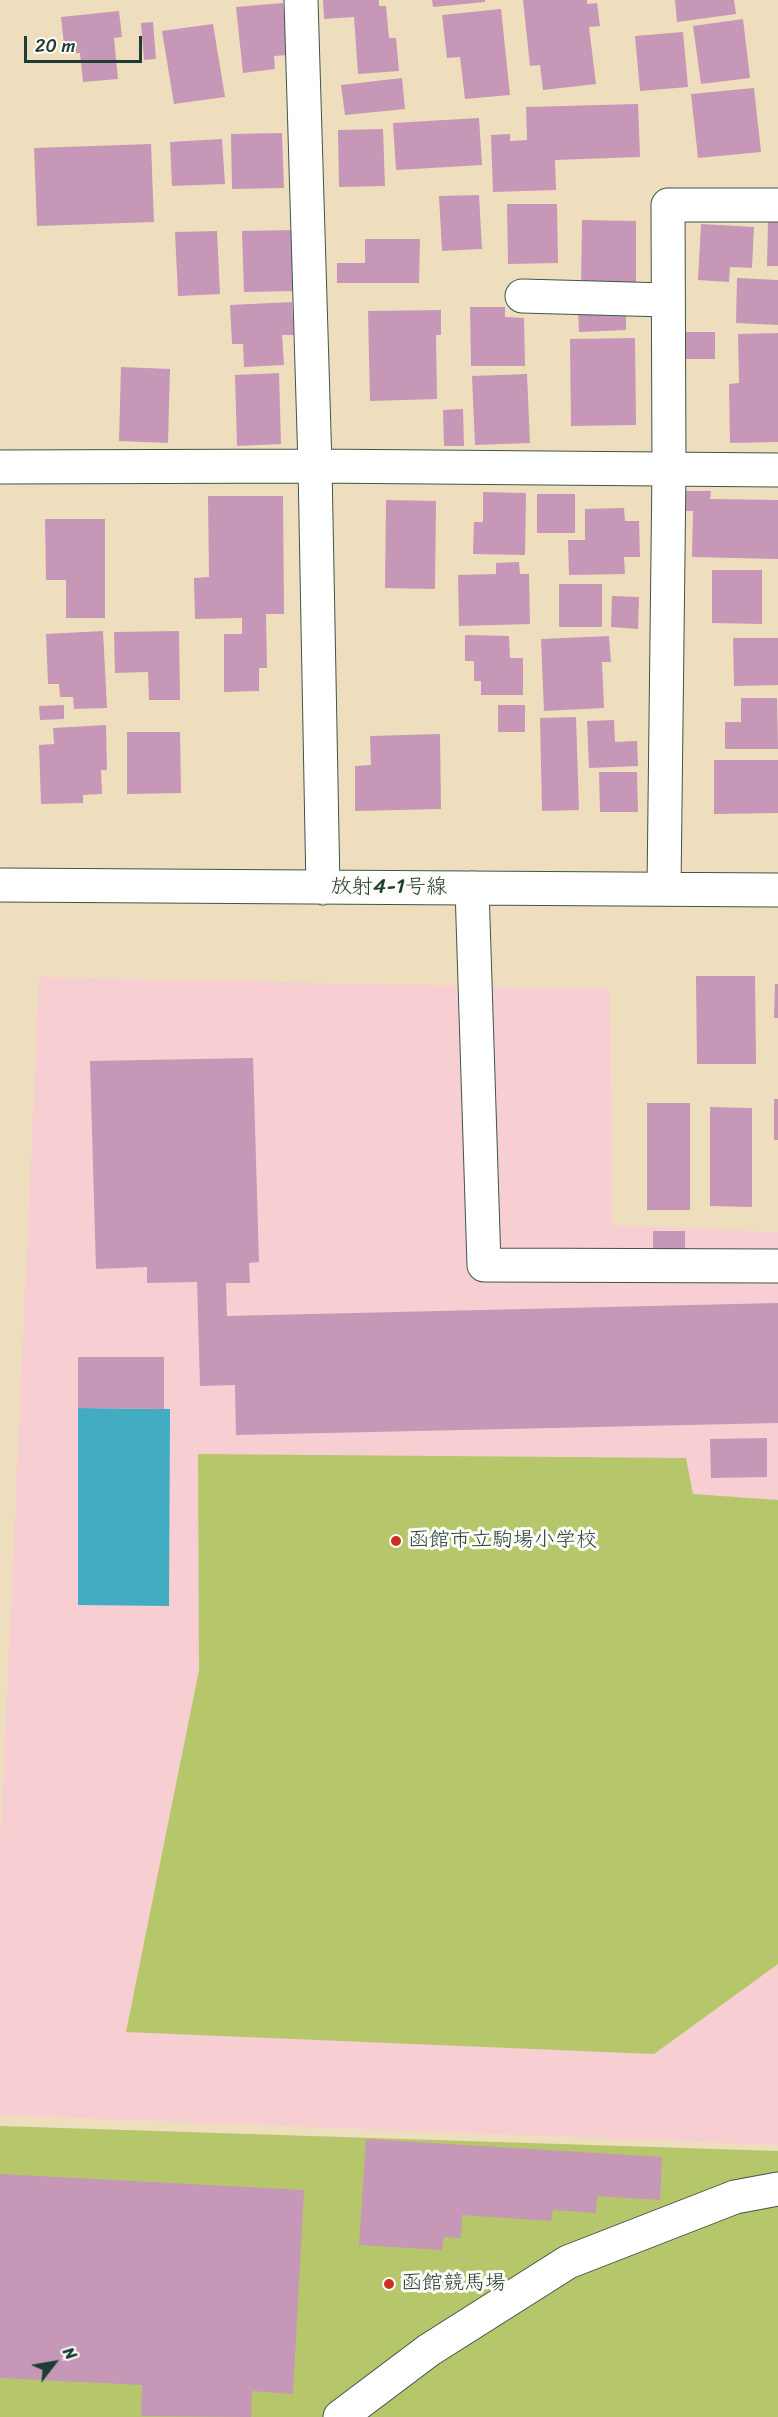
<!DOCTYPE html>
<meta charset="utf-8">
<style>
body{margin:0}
#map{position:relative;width:778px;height:2417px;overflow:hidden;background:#efdebd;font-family:Sriracha,sans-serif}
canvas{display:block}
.north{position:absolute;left:24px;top:2333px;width:60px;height:60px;-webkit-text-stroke:4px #fdfcf7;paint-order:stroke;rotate:59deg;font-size:16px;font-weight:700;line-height:24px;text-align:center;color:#1f3d34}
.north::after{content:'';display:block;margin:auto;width:21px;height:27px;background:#1f3d34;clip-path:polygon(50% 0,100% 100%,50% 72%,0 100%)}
.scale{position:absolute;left:24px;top:36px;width:118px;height:27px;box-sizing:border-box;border:3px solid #1f3d34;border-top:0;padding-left:8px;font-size:18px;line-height:21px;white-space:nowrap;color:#1f3d34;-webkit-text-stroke:4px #fdfcf7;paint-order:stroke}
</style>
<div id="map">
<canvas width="778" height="2417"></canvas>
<div class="north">N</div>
<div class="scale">20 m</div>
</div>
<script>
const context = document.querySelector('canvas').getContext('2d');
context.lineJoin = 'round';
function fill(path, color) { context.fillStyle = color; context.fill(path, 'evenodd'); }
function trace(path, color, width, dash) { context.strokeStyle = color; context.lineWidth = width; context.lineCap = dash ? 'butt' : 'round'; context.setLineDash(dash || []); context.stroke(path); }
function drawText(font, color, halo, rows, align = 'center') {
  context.font = font + ' Sriracha,"Klee One",sans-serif'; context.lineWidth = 6; context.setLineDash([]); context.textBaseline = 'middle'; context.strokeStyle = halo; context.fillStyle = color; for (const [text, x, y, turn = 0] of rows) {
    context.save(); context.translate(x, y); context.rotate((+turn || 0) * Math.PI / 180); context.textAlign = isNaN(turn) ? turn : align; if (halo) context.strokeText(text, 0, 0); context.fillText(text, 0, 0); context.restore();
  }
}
const built = new Path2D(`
 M39 977 610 989 613 1225 778 1232V2145L0 2115V1851Z`);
const green = new Path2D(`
 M198 1454 686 1458 693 1494 778 1500V1964L654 2054 126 2032 199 1670Z
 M0 2126 778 2151V2417H0Z`);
const water = new Path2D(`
 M78 1408 170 1409 169 1606 78 1605Z`);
const building = new Path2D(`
 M323 0H379V6H386L389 38H396L399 71 358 74 354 17 324 19Z
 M432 0H485V2L433 7Z
 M523 0H587V4L597 3 600 26 589 27 596 84 543 90 540 65 530 66Z
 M675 0H734L736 14 677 22Z
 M283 3 289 55 274 56 275 69 243 73 236 7Z
 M501 9 510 95 465 99 460 57 447 58 442 15Z
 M119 11 122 37 114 38 118 79 83 82 80 53 65 54 61 17Z
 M743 19 750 78 701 84 693 26Z
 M153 22 156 59 144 60 141 23Z
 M213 24 225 97 174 104 162 31Z
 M683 32 688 87 640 91 635 36Z
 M402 78 405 109 345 115 341 85Z
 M754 88 761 152 698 158 691 94Z
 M638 104 640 157 555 160 556 190 493 192 491 135 510 134V141L527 140 526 107Z
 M479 118 482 165 396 170 393 123Z
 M383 129 385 186 339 187 338 130Z
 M282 133 284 188 232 189 231 134Z
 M222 139 225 184 172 186 170 142Z
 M151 144 154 222 37 226 34 148Z
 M479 195 482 249 442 251 439 196Z
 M507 204H557L558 263 508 264Z
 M582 220 636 221V289L581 288Z
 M768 221 778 222V266H767Z
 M701 224 754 227 752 268 730 267 729 282 698 280Z
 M293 230 295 291 244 292 242 231Z
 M217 231 220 294 178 296 175 232Z
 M365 239H420L419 283H337V263H365Z
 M737 278 778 280V325L736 323Z
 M292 302 294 335H282L284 365 244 367 243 344H232L230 305Z
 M470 307H505V317L524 318 525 366H471Z
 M626 309V330L579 332 578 310Z
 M441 310V335H436L437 399 370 401 368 311Z
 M684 332H715V359H684Z
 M778 333V442L730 443 729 384 739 383 738 334Z
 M635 338 636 425 571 426 570 339Z
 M121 367 170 369 168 443 119 441Z
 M279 373 281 444 237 446 235 375Z
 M527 374 530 443 475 445 472 376Z
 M463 409 464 446H444L443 410Z
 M686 491H711L710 499 778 500V559L692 557 693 511H686Z
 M483 492 526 493 525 555 473 554 474 522H483Z
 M537 494H575V533H537Z
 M208 496H283L284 614H266L267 668H259V691L224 692V634H242V618L195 619 194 578 209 577Z
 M386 500 436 501 435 589 385 588Z
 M624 508 625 521H639L640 557H624L625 574 569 575 568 540H585V509Z
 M45 519H105V618H66V580H46Z
 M519 562 520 574H529L530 624 459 626 458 575 496 574V563Z
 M712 570H762V624L712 623Z
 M559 584H602V627H559Z
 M612 596 639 597 638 629 611 627Z
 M103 631 107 708 74 709 73 697H60L59 684H48L46 634Z
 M179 631 180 700H149L148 672 115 673 114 632Z
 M465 635 509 636 510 658H523V695H481V681H474V661H465Z
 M609 636 611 662H602L604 708 544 711 541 639Z
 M733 638H778V685L734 686Z
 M741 698H777L778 749H725V722H741Z
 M64 705V719L40 720 39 706Z
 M498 705H525V732H498Z
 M576 717 579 810 542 811 540 718Z
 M614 720 615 742 637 741 638 766 589 768 587 721Z
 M106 725 107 770H101L102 794 83 795V803L41 804 39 745 54 744 53 728Z
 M127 732H180L181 793 127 794Z
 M440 734 441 809 355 811V766L371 765 370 736Z
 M714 760H778V813L714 814Z
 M599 772H637L638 812H600Z
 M696 976H755L756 1064H697Z
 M775 984H778V1018H774Z
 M253 1058 259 1262 249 1263 250 1283H226L227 1316 778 1303V1423L236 1435 235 1385 200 1386 197 1282 147 1283V1267L96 1269 90 1061Z
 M774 1099H778V1140H774Z
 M647 1103H690V1210H647Z
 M710 1107 752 1108V1207L710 1206Z
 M653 1231H685V1251L653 1252Z
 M78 1357H164V1409L78 1408Z
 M767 1438V1477L711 1478 710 1439Z
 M366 2139 662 2157 660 2200 597 2196 596 2213 553 2210 551 2221 462 2215 461 2238 444 2237 442 2250 359 2245Z
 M0 2174 304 2190 293 2394 252 2391 251 2417 141 2416 142 2385 0 2378Z`);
const minor = new Path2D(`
 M301 0 315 466 323 888
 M522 296 667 300
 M0 467 315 466 778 470
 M0 885 778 890
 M472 888 484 1265 778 1266
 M664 888 669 470 668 205H778
 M340 2417 429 2350 568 2262 735 2197 778 2189`);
const markers = [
 [396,1541,6,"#c8321e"],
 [389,2284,6,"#c8321e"]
];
const streetNames = [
 ["放射4-1号線",389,888]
];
const poiNames = [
 ["函館市立駒場小学校",408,1541],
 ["函館競馬場",401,2284]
];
fill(built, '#f7cfd2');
fill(green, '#b5c76a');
fill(water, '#42acc2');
fill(building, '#c697b6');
trace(minor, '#3e5549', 35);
trace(minor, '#fff', 33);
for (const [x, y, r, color] of markers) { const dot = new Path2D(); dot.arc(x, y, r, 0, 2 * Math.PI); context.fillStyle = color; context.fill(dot); trace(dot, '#fdfcf7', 2); }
drawText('21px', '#1f3d34', '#fdfcf7', streetNames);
drawText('21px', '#1f3d34', '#fdfcf7', poiNames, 'left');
</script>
